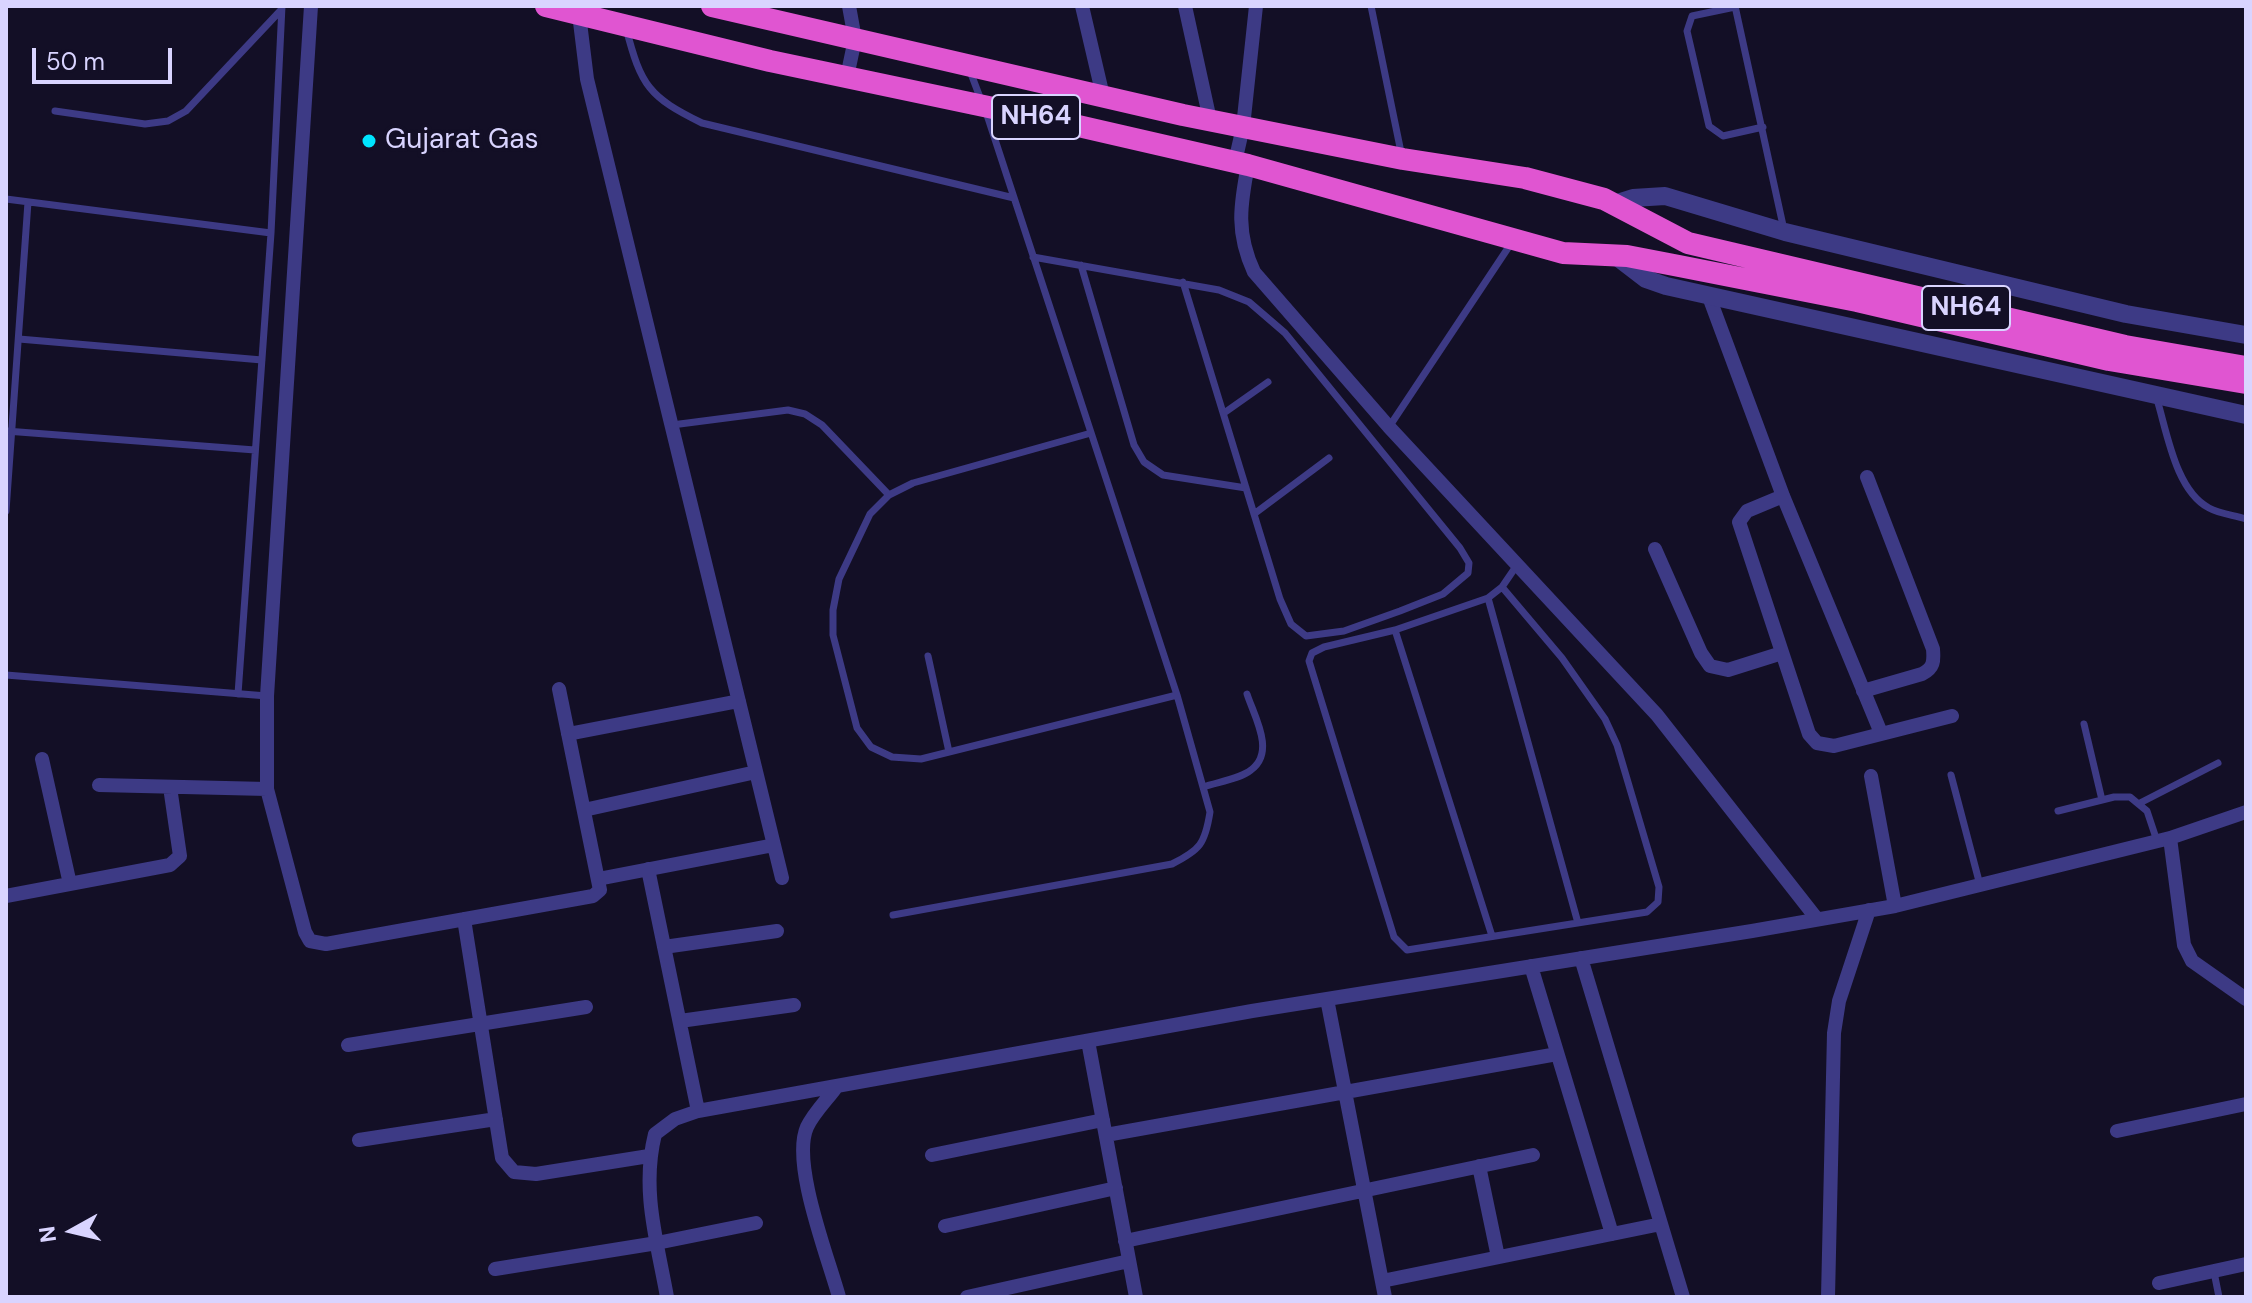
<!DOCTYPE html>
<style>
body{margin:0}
#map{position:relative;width:2252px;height:1303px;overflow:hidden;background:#130f26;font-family:"DM Sans",sans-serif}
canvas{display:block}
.frame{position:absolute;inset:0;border:8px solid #d9d4ff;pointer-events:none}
.north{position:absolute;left:32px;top:1191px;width:80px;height:80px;-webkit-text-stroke:6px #130f26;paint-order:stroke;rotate:262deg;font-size:22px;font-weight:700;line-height:32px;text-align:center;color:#d9d4ff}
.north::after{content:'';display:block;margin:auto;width:28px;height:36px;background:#d9d4ff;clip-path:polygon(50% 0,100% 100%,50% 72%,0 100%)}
.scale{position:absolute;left:32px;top:48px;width:140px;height:36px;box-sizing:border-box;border:4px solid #d9d4ff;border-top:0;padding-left:10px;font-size:24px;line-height:28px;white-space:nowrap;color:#d9d4ff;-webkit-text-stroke:6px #130f26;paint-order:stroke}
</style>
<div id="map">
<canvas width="2252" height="1303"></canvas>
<div class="frame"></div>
<div class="north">N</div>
<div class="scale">50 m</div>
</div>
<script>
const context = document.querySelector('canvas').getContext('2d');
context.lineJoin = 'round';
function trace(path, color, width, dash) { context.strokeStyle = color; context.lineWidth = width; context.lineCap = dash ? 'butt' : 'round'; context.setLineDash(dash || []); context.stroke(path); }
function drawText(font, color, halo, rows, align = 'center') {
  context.font = font + ' "DM Sans",sans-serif'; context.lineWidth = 8; context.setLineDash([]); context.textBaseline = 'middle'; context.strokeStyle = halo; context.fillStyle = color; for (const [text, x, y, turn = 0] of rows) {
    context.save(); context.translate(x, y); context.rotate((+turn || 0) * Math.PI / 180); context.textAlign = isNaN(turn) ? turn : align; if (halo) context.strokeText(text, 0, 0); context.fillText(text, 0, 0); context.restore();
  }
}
const service = new Path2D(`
 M1371 6 1402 157
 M1735 6 1784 230
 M1735 7 1692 16 1687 31 1709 126 1723 136 1763 127
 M626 28C641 86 649 97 702 123L1014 198
 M970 71 981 100
 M55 111 145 124 168 121 186 111 281 10
 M6 199 271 233
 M1033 257 1219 290 1249 302 1285 333 1460 548 1469 563 1468 573 1443 594 1400 611 1344 631 1306 636 1291 624 1280 599 1183 282
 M1081 265 1134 445 1144 462 1163 475 1246 488
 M19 339 262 360
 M2156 396C2167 431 2175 490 2209 508 2220 514 2234 515 2246 519
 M1224 413 1268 382
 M672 425 788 410 805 414 822 425 889 495
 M1389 427 1512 242
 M6 431 255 450
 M1091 433 913 483 889 495 870 514 839 579 833 610V635L857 728 871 747 892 757 921 759 1177 695
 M6 511 28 202
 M1254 514 1329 458
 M1502 587 1562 658 1605 719 1617 745 1659 887 1658 902 1647 912 1407 950 1394 937 1309 661 1312 653 1324 647 1395 630 1488 598 1502 587 1517 565
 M1488 598 1578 923
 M1395 630 1492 936
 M928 656 949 752
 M6 675 267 696
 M238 694 271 233 282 6
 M2084 724 2102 800
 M1951 775 1980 885
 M1203 787C1217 782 1240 779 1251 770 1276 752 1254 716 1247 694
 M2140 803 2218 763
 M2058 811 2114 797H2130L2147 811 2157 841
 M893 915 1172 864C1200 850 1205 844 1210 812L1177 695 986 112
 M2214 1272 2219 1297`);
const minor = new Path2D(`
 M311 6 267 696V789L305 932 310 941 326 944 593 896 600 890 559 689
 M578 6 587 79 782 878
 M1082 6 1103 96
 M1185 6 1210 120
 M847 77 855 39 849 6
 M1235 162 1243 127 1256 6
 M1248 165C1240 206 1236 233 1254 272L1389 427 1657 715 1817 919
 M1708 294 1783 496 1881 733
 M1783 496 1747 511 1739 522 1809 734 1817 743 1834 746 1952 716
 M1655 549 1701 653 1710 666 1728 670 1782 653
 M1863 691 1922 674C1934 668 1934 661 1933 649L1867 477
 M568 734 739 701
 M42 759 70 884
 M1871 776 1895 906
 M99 785 267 789
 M584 810 756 772
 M2170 838 2184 945 2192 961 2246 999
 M648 869 698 1111
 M598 879 774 845
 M6 896 170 865 180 856 170 787
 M464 919 502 1158 514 1172 536 1174 649 1156
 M664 947 777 931
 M1581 958 1683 1297
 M1531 966 1612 1234
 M1327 999 1385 1297
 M680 1021 794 1005
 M1088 1041 1136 1297
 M348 1045 586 1007
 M837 1086C828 1099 814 1112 807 1127 791 1163 828 1257 839 1297
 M2117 1131 2246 1104
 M1106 1135 1557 1054
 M359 1140 496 1119
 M932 1155 1103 1120
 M1479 1166 1498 1257
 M945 1226 1116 1188
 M1125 1241 1533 1155
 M495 1269 657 1243 756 1223
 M1382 1281 1661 1224
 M2159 1283 2246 1264
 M667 1297C657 1241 641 1190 655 1134L675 1119 698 1111 1252 1011 1752 931 1895 906 2170 838 2246 812
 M967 1297 1129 1261
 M1828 1297 1834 1033 1839 1001 1869 910`);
const tertiary = new Path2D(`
 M1614 204 1633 198 1665 196 1785 232 2126 314 2246 335
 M1616 256 1646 279 1666 286 2246 415`);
const trunk = new Path2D(`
 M546 6 770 61 1074 125 1248 165 1563 253 1627 256 1679 266 1857 301 2109 360 2246 383
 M712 6 1183 115 1403 159 1525 178 1604 199 1688 243 2125 346 2246 367`);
const markers = [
 [369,141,8,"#00e5ff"]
];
const shields = [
 [1036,117,88],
 [1966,308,88]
];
const shieldNames = [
 ["NH64",1036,117],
 ["NH64",1966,308]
];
const poiNames = [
 ["Gujarat Gas",385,141]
];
trace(service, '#3d3a85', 7);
trace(minor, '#3d3a85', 14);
trace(tertiary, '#3d3a85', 18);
trace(trunk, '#e055d1', 22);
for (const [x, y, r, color] of markers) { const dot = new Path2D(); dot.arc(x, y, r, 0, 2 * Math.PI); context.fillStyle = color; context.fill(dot); trace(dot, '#130f26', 3); }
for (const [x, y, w] of shields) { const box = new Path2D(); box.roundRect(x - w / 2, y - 22, w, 44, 6); context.fillStyle = '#130f26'; context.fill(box); trace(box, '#d9d4ff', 2); }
drawText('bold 26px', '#d9d4ff', null, shieldNames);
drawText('28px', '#d9d4ff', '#130f26', poiNames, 'left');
</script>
